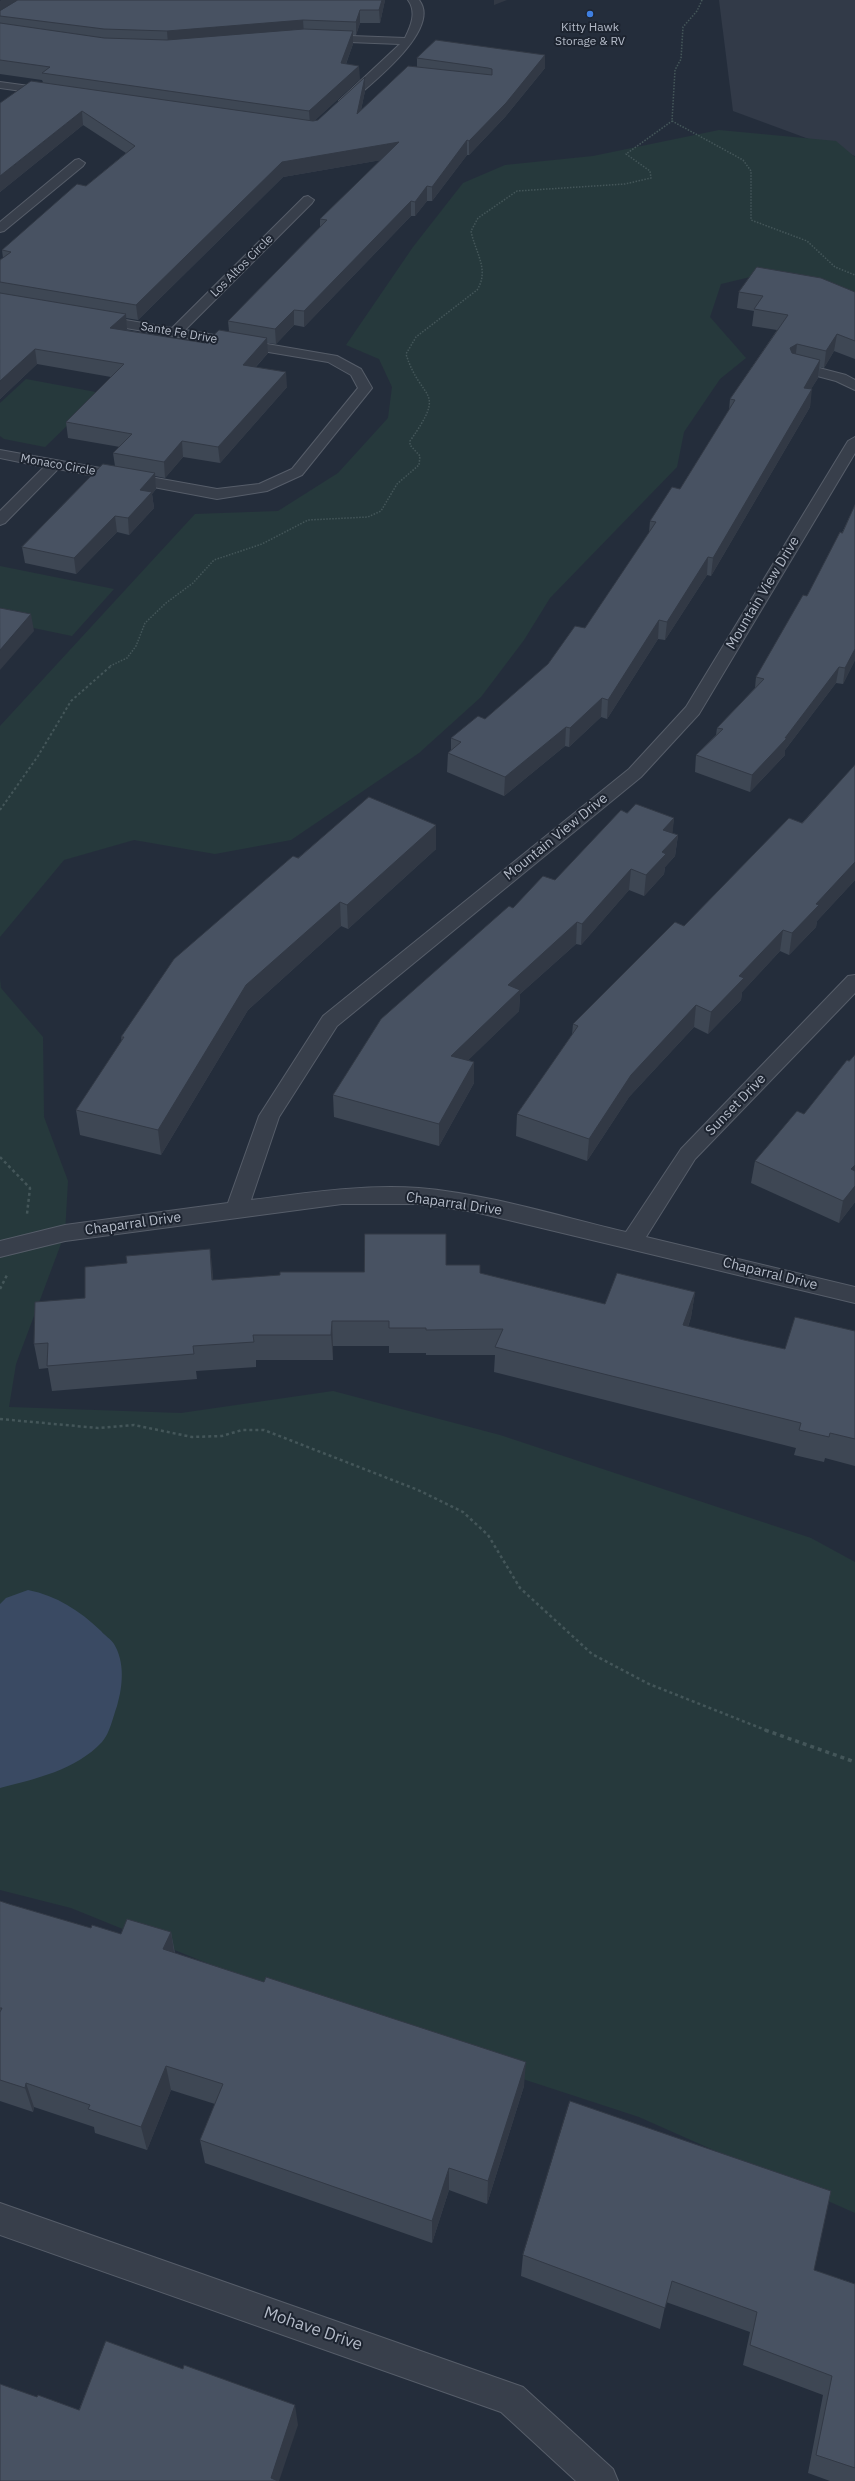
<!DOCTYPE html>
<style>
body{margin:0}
canvas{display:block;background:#242d3b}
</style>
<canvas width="855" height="2481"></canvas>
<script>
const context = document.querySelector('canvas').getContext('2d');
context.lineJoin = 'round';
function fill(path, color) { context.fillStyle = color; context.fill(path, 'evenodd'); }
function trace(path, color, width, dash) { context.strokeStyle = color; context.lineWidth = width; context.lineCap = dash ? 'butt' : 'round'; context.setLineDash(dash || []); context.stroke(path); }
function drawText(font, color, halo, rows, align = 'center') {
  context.font = font + ' "IBM Plex Sans",sans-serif'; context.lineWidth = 4; context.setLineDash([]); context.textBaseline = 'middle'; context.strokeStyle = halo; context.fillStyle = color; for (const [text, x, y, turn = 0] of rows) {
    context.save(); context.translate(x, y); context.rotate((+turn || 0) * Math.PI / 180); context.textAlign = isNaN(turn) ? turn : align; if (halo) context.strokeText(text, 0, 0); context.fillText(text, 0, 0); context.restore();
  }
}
const airport = new Path2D(`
 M719 0H855V156L733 111Z`);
const green = new Path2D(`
 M719 130 836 141 855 157V308L767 273 721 284 710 317 746 358 720 379 684 432 677 467 550 598 524 640 481 697 419 753 291 840 215 854 134 840 64 860 0 937V726L195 514 278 511 338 473 388 418 392 387 379 359 346 345 413 247 463 183 505 165 593 156Z
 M26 379 101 393 45 447 4 439 0 436V403Z
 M0 566 114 589 72 636 0 621Z
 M0 979 1 988 43 1037 44 1117 68 1181 65 1233 16 1364 9 1407 181 1413 333 1391 500 1435 811 1538 855 1562V2213L639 2117 367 2028 71 1908 0 1890Z`);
const water = new Path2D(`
 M28 1590C57 1596 79 1610 101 1631 104 1635 111 1639 114 1644 125 1662 123 1686 117 1706 113 1717 110 1733 102 1742 76 1770 35 1779 0 1788V1604L6 1598Z`);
const pathFar3 = new Path2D(`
 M702 0 697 11 683 27 681 59 675 70 672 121 743 160 751 171V220L807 241 835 267 855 275
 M110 666 127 658 136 646 145 623 166 603 193 583 214 560 262 544 308 520 368 517 381 511 397 484 419 465 420 456 410 445V441C448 387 421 403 406 354L416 337 477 290C490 270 475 252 471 231L478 218 517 191 625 184 651 178 650 171 626 154 672 121`);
const pathFar2 = new Path2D(`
 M0 810 38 756 71 701 112 665`);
const pathFar1 = new Path2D(`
 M0 1157 30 1188 27 1214
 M0 1289 7 1275
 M0 1419 98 1428 134 1425 192 1437 222 1436 242 1430H264L418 1490 463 1512 488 1535 520 1588 592 1654 649 1684 768 1731`);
const path = new Path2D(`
 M765 1730 855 1762`);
const minor = new Path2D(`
 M408 0H419C443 30 367 87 347 105H339V101L400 44 324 41 319 38 324 35 405 38C411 26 417 12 408 0Z
 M0 82 51 89 57 92 51 95 0 88Z
 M79 159 85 163 83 166 4 231 0 232V222L75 160Z
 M308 196 314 200 312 203 185 330 337 356 361 369 372 388 302 475 267 491 217 499 58 469 5 523 0 525V511L44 467 0 458V450L217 489 259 484 292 469 358 388 351 375 328 362 96 323 89 319 96 315 172 328 304 197Z
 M796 362 846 375 855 380V390L836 381 791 369 789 366Z
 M855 437V453L699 714 641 777 337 1026 279 1117 251 1200C307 1193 363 1184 419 1188 489 1194 558 1216 626 1232L681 1149 848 976 855 975V993L695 1159 646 1237 855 1287V1303L475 1212 419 1204H342L65 1241 0 1257V1241L65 1225 228 1203 259 1116 323 1016 629 769 686 707 848 441Z
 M0 2203 523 2387 613 2469 618 2481H576L501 2412 0 2235Z`);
const wall = new Path2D(`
 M385 0 380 23H360L356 35H353V44L346 64 360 79 314 121 318 120 365 91 361 110 417 67V58L545 68 505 117 469 155H467L432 201H427L415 216H411L304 327 294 325 276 344 267 343 268 353 256 367 287 387 220 463 183 457 165 478 155 476 156 489 152 494 154 508 129 535 117 532 76 574 25 563 22 547 115 466 113 453 120 447 68 438 66 422 111 377 37 364 0 399V260L3 258 2 250 86 186 126 153 83 125 0 192V103L43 82 42 80 0 74V16ZM381 160 320 219V227L228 321 229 331 205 343 126 330 127 329 126 318 138 320 283 177Z
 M739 292H855V359L834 351 824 368 820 367 818 378 811 389 810 407 711 576 707 575 665 640 658 639 607 719 601 717 569 747 565 746 504 796 447 772 448 753 451 750V738L485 719 548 664 585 628 649 533 650 521 680 489 729 410 730 399 777 330 752 326 754 311 737 308Z
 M855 505V660L843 684 836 683 785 750V755L750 792 695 772 696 755 716 735 717 728 755 688 756 677 807 596 842 533Z
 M855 765V880L817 921 816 927 789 955 780 951 742 992 741 1000 708 1034 694 1027 629 1097 587 1161 516 1136 517 1114 572 1035 573 1024 802 823Z
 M627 813 674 818 672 833 678 835 675 856 665 867 664 874 644 896 629 890 581 945 576 944 520 994 519 1011 468 1060 474 1062V1083L439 1146 334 1117 333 1095 513 908 555 880Z
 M436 825V849L348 929 341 926 248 1010 161 1155 80 1135 76 1110 122 1042 121 1037 298 858Z
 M804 1114 855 1202 839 1223 751 1183 755 1161Z
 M446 1265 480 1273 605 1304 695 1292 691 1317 688 1327 744 1340 785 1349 855 1331V1466L825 1458 824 1462 794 1455 796 1448 494 1372 495 1355H426V1353H389V1346H333V1360H256V1367L196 1371 197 1379 52 1391 48 1368 39 1369 34 1344 85 1298 213 1274V1280L364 1272Z
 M0 1901 9 1904 91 1928 121 1934 171 1932 175 1953 524 2086 487 2204 449 2190 432 2243 205 2163 200 2140 215 2104 171 2090 147 2150 95 2133 94 2127 34 2107 33 2112 0 2101Z
 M523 2255 814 2270 855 2284V2481H830L808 2473 823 2395 743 2365 750 2332 666 2302 660 2329 521 2276Z`);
const shadedWall = new Path2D(`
 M1 0H22L0 15V1Z
 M382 0H385L380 23 379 10Z
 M494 0H507L494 5Z
 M360 10V23L356 35V22Z
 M303 20 304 34 168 44 167 31Z
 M353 31V44L341 77V63Z
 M545 55V68L505 117 469 155V141Z
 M359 66 360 79 310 125 309 111Z
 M365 77V91L357 128V114Z
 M82 111 83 125 0 192V176Z
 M467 140V155L432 201V187Z
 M399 142V157L283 177 138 320 136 305 282 162Z
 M427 186V201L415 216V202Z
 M411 201V216L304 327V311Z
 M294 310V325L276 344 275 329Z
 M126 314 127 329 112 343 110 328Z
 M837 334 834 351 824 368 826 351Z
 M267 338 268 353 244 380 243 365Z
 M797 344 795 361 790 348Z
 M35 349 37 364 0 399V381Z
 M820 360 818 378 801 405 804 388Z
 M286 372 287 387 220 463 218 447Z
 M812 389 810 407 711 576 713 558Z
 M182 441 183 457 165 478 164 462Z
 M155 473 156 489 152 494 154 508 129 535 128 518 140 490Z
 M115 516 117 532 76 574 74 558Z
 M708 557 707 575 665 640 667 622Z
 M31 614 34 631 0 670V650Z
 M659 620 658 639 607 719 608 700Z
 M855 649V660L843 684 845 668Z
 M839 667 836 683 785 750V755L750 792 752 775 785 738Z
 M602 698 601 717 569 747 570 728Z
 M566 727 565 746 504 796 505 777Z
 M674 818 672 839 663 830Z
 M436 825V849L348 929 347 905Z
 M678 835 675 856 665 867 664 874 644 896 646 875 662 852Z
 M855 862V880L817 921 816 927 789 955 792 933 816 904Z
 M631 869 629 890 581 945 582 924Z
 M340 902 341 926 248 1010 161 1155 158 1130 246 985Z
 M577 922 576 944 520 994 519 1011 451 1077V1056L508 985Z
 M783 930 780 951 742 992 741 1000 708 1034 711 1012 739 976Z
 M696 1005 694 1027 629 1097 587 1161 589 1139 631 1075Z
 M474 1062V1083L439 1146V1124Z
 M855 1165V1181L851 1169Z
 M855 1186V1202L839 1223 843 1201Z
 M210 1249 213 1274 214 1305 212 1280Z
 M695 1292 691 1317 680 1350 683 1325Z
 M332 1321 333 1346V1360L331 1335Z
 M171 1932 175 1958 163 1949Z
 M526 2062 524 2086 487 2204 488 2181Z
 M166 2066 171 2090 147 2150 141 2127Z
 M26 2083 34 2107 33 2112 25 2088Z
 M449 2168V2190L432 2243V2221Z
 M295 2405 298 2425 279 2481H271V2478Z`);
const building = new Path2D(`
 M18 0H382L379 10H360L356 22 303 20 167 31 104 29 0 16V11Z
 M0 23 104 38 167 40 304 29 353 31 341 63 359 66 309 111 42 73 50 67 0 60Z
 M436 40 545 55 506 103 469 141 467 140 432 187 427 186 415 202 411 201 304 311 294 310 275 329 228 321 327 220 320 219 399 142 282 162 136 305 0 282V260L11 252 2 250 77 184 86 186 135 146 82 111 0 176V103L31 81 313 121 318 120 365 77 357 114 408 66 492 75V69L488 68 417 58Z
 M757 267 821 278 855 292V341L837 334 826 351 797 344 790 348 792 353 820 360 804 388 812 389 713 558 708 557 667 622 659 620 608 700 602 698 570 728 566 727 505 777 448 753 461 742 451 738 478 716 485 719 548 664 575 626 585 628 656 522 650 521 672 487 680 489 735 400 730 399 788 315 754 309 763 296 739 292Z
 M0 293 126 314 110 328 205 343 219 330 267 338 243 365 286 372 218 447 182 441 164 462 113 453 132 434 66 422 124 364 35 349 0 381Z
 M103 464 155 473 140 490 152 492 128 518 115 516 74 558 22 547Z
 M855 505V649L845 668 839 667 785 738H787L752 775 696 755 723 729 717 728 764 679 756 677 803 595 807 596 840 532 842 533Z
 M0 608 31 614 0 650Z
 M855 765V862L816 904 819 905 792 933 783 930 739 976 744 978 711 1012 696 1005 631 1075 589 1139 517 1114 578 1026 573 1024 675 922 684 926 789 818 802 823Z
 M369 797 436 825 347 905 340 902 246 985 158 1130 76 1110 124 1037H121L174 959 293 856 298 858Z
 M636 804 674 818 663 830 678 835 662 852 666 854 646 875 631 869 582 924 577 922 508 985 520 990 451 1056 474 1062 439 1124 333 1095 381 1019 509 906 513 908 543 876 555 880 621 810 627 813Z
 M855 1055V1165L851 1169 855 1171V1186L843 1201 755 1161 797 1111 804 1114 847 1060 849 1061Z
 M365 1234H446V1265H480V1273L605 1304 617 1273 695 1292 683 1325 744 1340 785 1349 795 1317 855 1331V1439L830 1433 829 1437 799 1430 801 1423 495 1347 503 1329 426 1330V1328H389V1321H332L331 1335H253L254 1342 193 1346 194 1354 47 1366 48 1343 34 1344 35 1302 85 1298V1267L127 1263 126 1256 210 1249 212 1280 280 1275V1272H364Z
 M0 1901 9 1904 91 1928 92 1925 121 1934 127 1919 171 1932 163 1949 264 1982 266 1977 526 2062 488 2181 449 2168 432 2221 200 2140 223 2084 166 2066 141 2127 88 2109 90 2105 26 2083 25 2088 0 2080V2012L2 2008H0Z
 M570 2101 831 2191 814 2270 855 2284V2468L816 2455 832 2376 750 2345 757 2312 672 2281 665 2308 523 2255Z
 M106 2341 183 2369 184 2365 295 2405 271 2478 278 2481H0V2384L37 2397 38 2395 79 2410Z`);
const markers = [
 [590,14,4,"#3f7fe0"]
];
const farPoinames = [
 ["Kitty Hawk",590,28],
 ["Storage & RV",590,42]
];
const farStreetnames = [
 ["Los Altos Circle",242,266,-45],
 ["Sante Fe Drive",179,333,10],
 ["Monaco Circle",58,465,10]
];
const streetNames = [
 ["Mountain View Drive",763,593,-59],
 ["Mountain View Drive",556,837,-39],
 ["Sunset Drive",736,1105,-46],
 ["Chaparral Drive",454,1204,8],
 ["Chaparral Drive",133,1224,-8],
 ["Chaparral Drive",770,1274,14]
];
const nearStreetnames = [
 ["Mohave Drive",313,2329,19]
];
fill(airport, '#323a48');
fill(green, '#26393c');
fill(water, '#3a4a63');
trace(minor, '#565d69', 2);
trace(pathFar3, '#445659', 1.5, [1.5, 1.5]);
trace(pathFar2, '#445659', 2, [2.5, 2.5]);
trace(pathFar1, '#445659', 2.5, [3, 3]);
trace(path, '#445659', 3.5, [4, 4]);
fill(minor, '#383f4b');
fill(wall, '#3e4754');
fill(shadedWall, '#323945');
fill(building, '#485262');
trace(building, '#323945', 1);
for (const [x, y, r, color] of markers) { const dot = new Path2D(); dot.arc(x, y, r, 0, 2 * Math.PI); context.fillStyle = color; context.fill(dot); trace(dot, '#1d2430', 1.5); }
drawText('12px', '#b3bac7', '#1d2430', farPoinames);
drawText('12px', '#b3bac7', '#1d2430', farStreetnames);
drawText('14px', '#b3bac7', '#1d2430', streetNames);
drawText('17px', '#b3bac7', '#1d2430', nearStreetnames);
</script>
